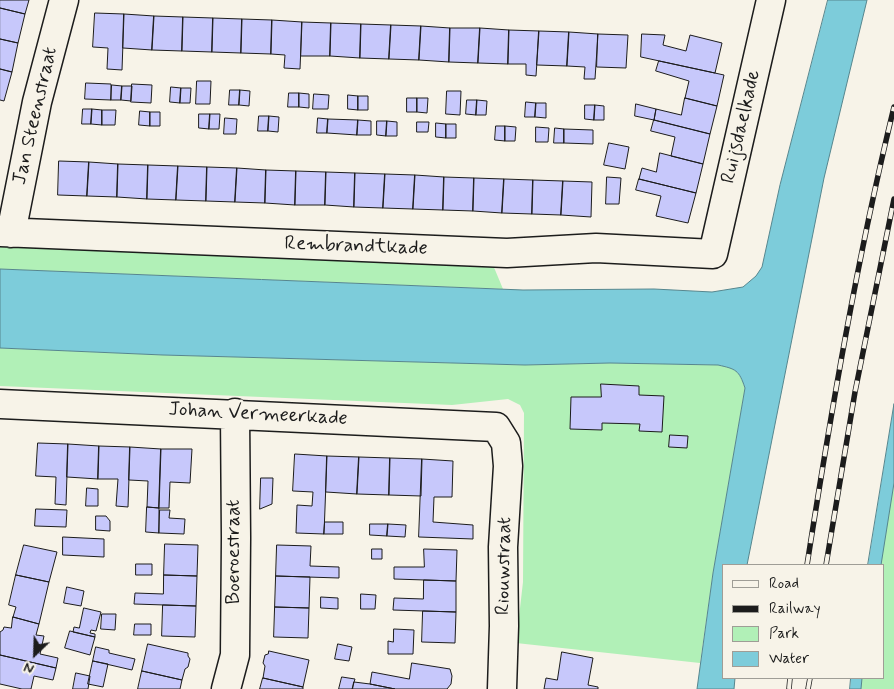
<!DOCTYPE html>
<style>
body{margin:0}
#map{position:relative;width:894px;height:689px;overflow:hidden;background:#f7f3e8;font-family:Mynerve,sans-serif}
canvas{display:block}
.legend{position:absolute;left:722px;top:564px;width:162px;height:115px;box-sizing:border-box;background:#f7f3e8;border:1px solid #9f9d96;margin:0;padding:6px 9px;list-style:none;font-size:15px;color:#1c1c1c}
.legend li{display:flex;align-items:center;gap:10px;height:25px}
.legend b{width:25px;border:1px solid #9f9d96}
.north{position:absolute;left:10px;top:629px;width:50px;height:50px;-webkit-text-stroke:4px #f7f3e8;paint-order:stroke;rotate:204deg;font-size:14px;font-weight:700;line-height:20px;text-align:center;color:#1c1c1c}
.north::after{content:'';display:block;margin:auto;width:18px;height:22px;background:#1c1c1c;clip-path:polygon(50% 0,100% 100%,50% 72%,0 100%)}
</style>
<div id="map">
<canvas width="894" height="689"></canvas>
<ul class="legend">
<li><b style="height:6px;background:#f7f3e8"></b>Road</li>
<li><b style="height:6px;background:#1c1c1c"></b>Railway</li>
<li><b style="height:14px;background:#b1f0b7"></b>Park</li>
<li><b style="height:14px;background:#7dccda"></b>Water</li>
</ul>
<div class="north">N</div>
</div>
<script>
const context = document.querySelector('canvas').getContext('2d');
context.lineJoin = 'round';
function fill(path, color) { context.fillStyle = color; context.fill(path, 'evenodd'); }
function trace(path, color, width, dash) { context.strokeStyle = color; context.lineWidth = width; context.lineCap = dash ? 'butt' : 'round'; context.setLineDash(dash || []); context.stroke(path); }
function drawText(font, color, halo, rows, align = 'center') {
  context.font = font + ' Mynerve,sans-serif'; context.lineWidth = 5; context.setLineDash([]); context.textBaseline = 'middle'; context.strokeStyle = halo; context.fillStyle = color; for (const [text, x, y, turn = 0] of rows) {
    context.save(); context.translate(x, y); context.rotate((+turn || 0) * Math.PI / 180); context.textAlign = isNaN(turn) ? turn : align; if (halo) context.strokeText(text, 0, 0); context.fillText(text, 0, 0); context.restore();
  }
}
const green = new Path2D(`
 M0 245 493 265 503 289 0 269Z
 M0 348 163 355 525 365 610 363 718 365C737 369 739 370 745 388L713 573 700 663 516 643 523 582 524 413 520 405 508 399 452 405 0 386Z
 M894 460V689H861L862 678H883V565H877Z`);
const water = new Path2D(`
 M828 0H867L824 178 747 565H723V678H735L734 689H697L713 573 745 388C739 370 736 369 718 365L610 363 525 365 163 355 0 348V269L523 290 654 289 712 292 743 287 756 276 762 267 780 185Z
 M894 404V483L881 565H868Z
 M851 678H862L861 689H850Z`);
const building = new Path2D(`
 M0 0H29L25 14 0 8Z
 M0 8 25 14 18 43 0 39Z
 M95 13 124 14 122 70 107 69 108 48 93 47Z
 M124 14 154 16 152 50 123 48Z
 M154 16 183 17 182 51 152 50Z
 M183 17 213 18 212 52 182 51Z
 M213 18 242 19 241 53 212 52Z
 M242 19 272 20 271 54 241 53Z
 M272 20 302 22 300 69 284 68 285 55 271 54Z
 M302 22 331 23 330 56H301Z
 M331 23 361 24 360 58 330 56Z
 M361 24 391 25 389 59 360 58Z
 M391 25 421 26 419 60 389 59Z
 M421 26 450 28 449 62 419 60Z
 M450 28H480L478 63 449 62Z
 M480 28 509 30 508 64 478 63Z
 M509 30 539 31 536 76 526 75V64H508Z
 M539 31 569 32 567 66 537 65Z
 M569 32 598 34 595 79H584L585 67 567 66Z
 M598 34 628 35 626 68 597 67Z
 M642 34 665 35 663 45 686 51 690 35 722 43 715 73 641 57Z
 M0 39 18 43 12 72 0 69Z
 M659 61 724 75 717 106 685 98 689 81 656 71Z
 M0 69 12 72 4 101 0 100Z
 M197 81H211L210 104H196Z
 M86 83 111 84V100L85 99Z
 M132 84 152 85 151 103 131 102Z
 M112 85 122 86 121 100H111Z
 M122 86H132L131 101 121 100Z
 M171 87 181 88 180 103 170 102Z
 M181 88H191L190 103H180Z
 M230 90H240L239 105H229Z
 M240 90 250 91 249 106 239 105Z
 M447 91H461L460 115 446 114Z
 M289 93H299V107H288Z
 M299 93 309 94V108L299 107Z
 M314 94 329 95 328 109H313Z
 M348 95 358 96V110L348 109Z
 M358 96H368V110H358Z
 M407 98H417V112H407Z
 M417 98H428L427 113 417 112Z
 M685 98 717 106 710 134 654 120 656 109 681 115Z
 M467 100H477L476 115 466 114Z
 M477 100 487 101 486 115H476Z
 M526 102 536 103 535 117H525Z
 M536 103H546V118L535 117Z
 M636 104 656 109 654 120 635 116Z
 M585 105H595L594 120 585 119Z
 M595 105 604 106V120H594Z
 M83 109H92L91 124H82Z
 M92 109 102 110V125L91 124Z
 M102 110H116L115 125H102Z
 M140 111 150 112V126L139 125Z
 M150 112H160V126H150Z
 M199 114H210L209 129 199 128Z
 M210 114H220L219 129H209Z
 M259 116H269L268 131H258Z
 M269 116 279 117 278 132 268 131Z
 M225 118 237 119 236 134H224Z
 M318 118 328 119 327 133H317Z
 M328 119 358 120 357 135 327 133Z
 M358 120 371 121V135H357Z
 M654 120 710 134 703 164 671 156 675 137 651 131Z
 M377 121H387L386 136 377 135Z
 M387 121 397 122V136H386Z
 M417 122H429L428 132H417Z
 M436 123 446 124V138L436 137Z
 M446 124H456V138H446Z
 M496 126H505V141L495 140Z
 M505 126 516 127 515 141H505Z
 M536 127 549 128 548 142H536Z
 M555 128 564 129V143H554Z
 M564 129 593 130V144L564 143Z
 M609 143 629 147 625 169 604 165Z
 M660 153 703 164 696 193 639 179 642 168 656 172Z
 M59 161 89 162 87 196 58 195Z
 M89 162 118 164 117 197 87 196Z
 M118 164 148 165 147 199 117 197Z
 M148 165 178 166 176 200 147 199Z
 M178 166 207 167 206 201 176 200Z
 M207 167 237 168 235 202 206 201Z
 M237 168 266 170 265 203 235 202Z
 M266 170 296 171 295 205 265 203Z
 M296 171 326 172 325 205H295Z
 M326 172 355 173 354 207 325 205Z
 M355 173 385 174 383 208 354 207Z
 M385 174 415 175 413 209 383 208Z
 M415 175 444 177 443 210 413 209Z
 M444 177 474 178 473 211 443 210Z
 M607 177 621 178 619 204H606Z
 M474 178 504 179 502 213 473 211Z
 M504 179 533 180 532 214 502 213Z
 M639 179 696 193 688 223 656 216 661 196 636 190Z
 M533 180 563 181 561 215 532 214Z
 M563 181 592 182 591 217 561 215Z
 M601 384 639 386V395L664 396 662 432 639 431 640 424 602 423V430L570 429 571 397H601Z
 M670 435 688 436 687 448 669 447Z
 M38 443 68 444 66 505 55 504 56 477 36 476Z
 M68 444 99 446 98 479 67 477Z
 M99 446 130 447 128 507 116 506 118 479H98Z
 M130 447 161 449 159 508 147 507 148 481 129 480Z
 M161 449H192L190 483 170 482 169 508H159Z
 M295 454 327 456 324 534 296 533 297 505 312 506 313 492 293 491Z
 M327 456 359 457 357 494 326 492Z
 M359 457 390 458 389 495 357 494Z
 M390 458 422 459 421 496 389 495Z
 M422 459 453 461 452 497H434L433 522 473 525V539L419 537Z
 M261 478H273L272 504 260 509Z
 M87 488 98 489V506H86Z
 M147 507 159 508V533L146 532Z
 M36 509 67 510 66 527 35 526Z
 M160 510H170L169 518 185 519 184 534 159 533Z
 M96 516H106L110 521V531L96 530Z
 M325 522H343V534H324Z
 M370 524H388L387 536 370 535Z
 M388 524 406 525 405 537 387 536Z
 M63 537 104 539V557L63 555Z
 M165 544 198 545 197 576 164 575Z
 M24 545 57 552 49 582 16 575Z
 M277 545 311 546 310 566 339 567V578L276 576Z
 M372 549H382V559H372Z
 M424 549 457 550 456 581 394 579V567H424Z
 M136 564H152V575H136Z
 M16 575 49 582 39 624 13 617 16 607 9 605Z
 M164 575 197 576 196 606 134 604 135 593 163 594Z
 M276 576 310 577 309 608 275 607Z
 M424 580 456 581V612L393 610 394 598 423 599Z
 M67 587 84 591 81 606 64 603Z
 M361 594 376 595 375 609H361Z
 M321 597 338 598V609L321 608Z
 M163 605 196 606 195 637 162 636Z
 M275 607 309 608 308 638 274 637Z
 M84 608 101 612 96 631 91 630 90 633 95 634V637L73 632 74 627 79 628Z
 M423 611 456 612 455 643 422 642Z
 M102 614H116L115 630 101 629Z
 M13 617 39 624 36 635 44 636 40 654 58 658 56 668 0 655V632L3 630 4 627 11 628Z
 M135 624H151V635H134Z
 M394 629 414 630 413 654H388V641L393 642Z
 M70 631 95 637 90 655 65 648Z
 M148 644 188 653V656L190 659 188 667 185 669 182 680 142 671Z
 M338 644 352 647 349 661 335 659Z
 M96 647 109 650V653L135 659 132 670 93 661Z
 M269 651 309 660 303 687 263 678 265 666 263 663 265 655 268 654Z
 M562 652 593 658 588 685 598 687V689H544L546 678 557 680Z
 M0 655 56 668 53 680 34 676 31 689H22L0 684Z
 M93 661 108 664 103 687 88 684Z
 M412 663 450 669 452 676 451 684 447 689H395L370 684 372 672 409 679Z
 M142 671 182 680 180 689H138Z
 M76 673 90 676 88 689H73Z
 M342 677 355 679 352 689H339Z
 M263 678 303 687V689H260Z
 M354 682 370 684 395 689H353Z`);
const minor = new Path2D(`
 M0 232 507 253 596 248 713 254 771 0
 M11 233 37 102 64 0
 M0 404 496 427 506 443 508 466 503 547 504 626 502 689
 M226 689 235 655 236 538 235 413`);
const rail = new Path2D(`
 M807 565C831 412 857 259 894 107
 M826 565 855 392 894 199
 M789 689 790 678
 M808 689 810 678`);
const streetNames = [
 ["Jan Steenstraat",36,116,-77],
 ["Ruijsdaelkade",742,127,-77],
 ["Rembrandtkade",356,247,2],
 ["Johan Vermeerkade",258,415,3],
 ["Boeroestraat",235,552,-90],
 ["Riouwstraat",505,566,-89]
];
fill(green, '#b1f0b7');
fill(water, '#7dccda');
trace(water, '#56868e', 1);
fill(building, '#c7c8fb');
trace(building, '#1c1c1c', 1);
trace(minor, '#1c1c1c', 31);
trace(minor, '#f7f3e8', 28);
trace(rail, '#1c1c1c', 5.5);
trace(rail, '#f7f3e8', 4, [11]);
drawText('20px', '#1c1c1c', '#f7f3e8', streetNames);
</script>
